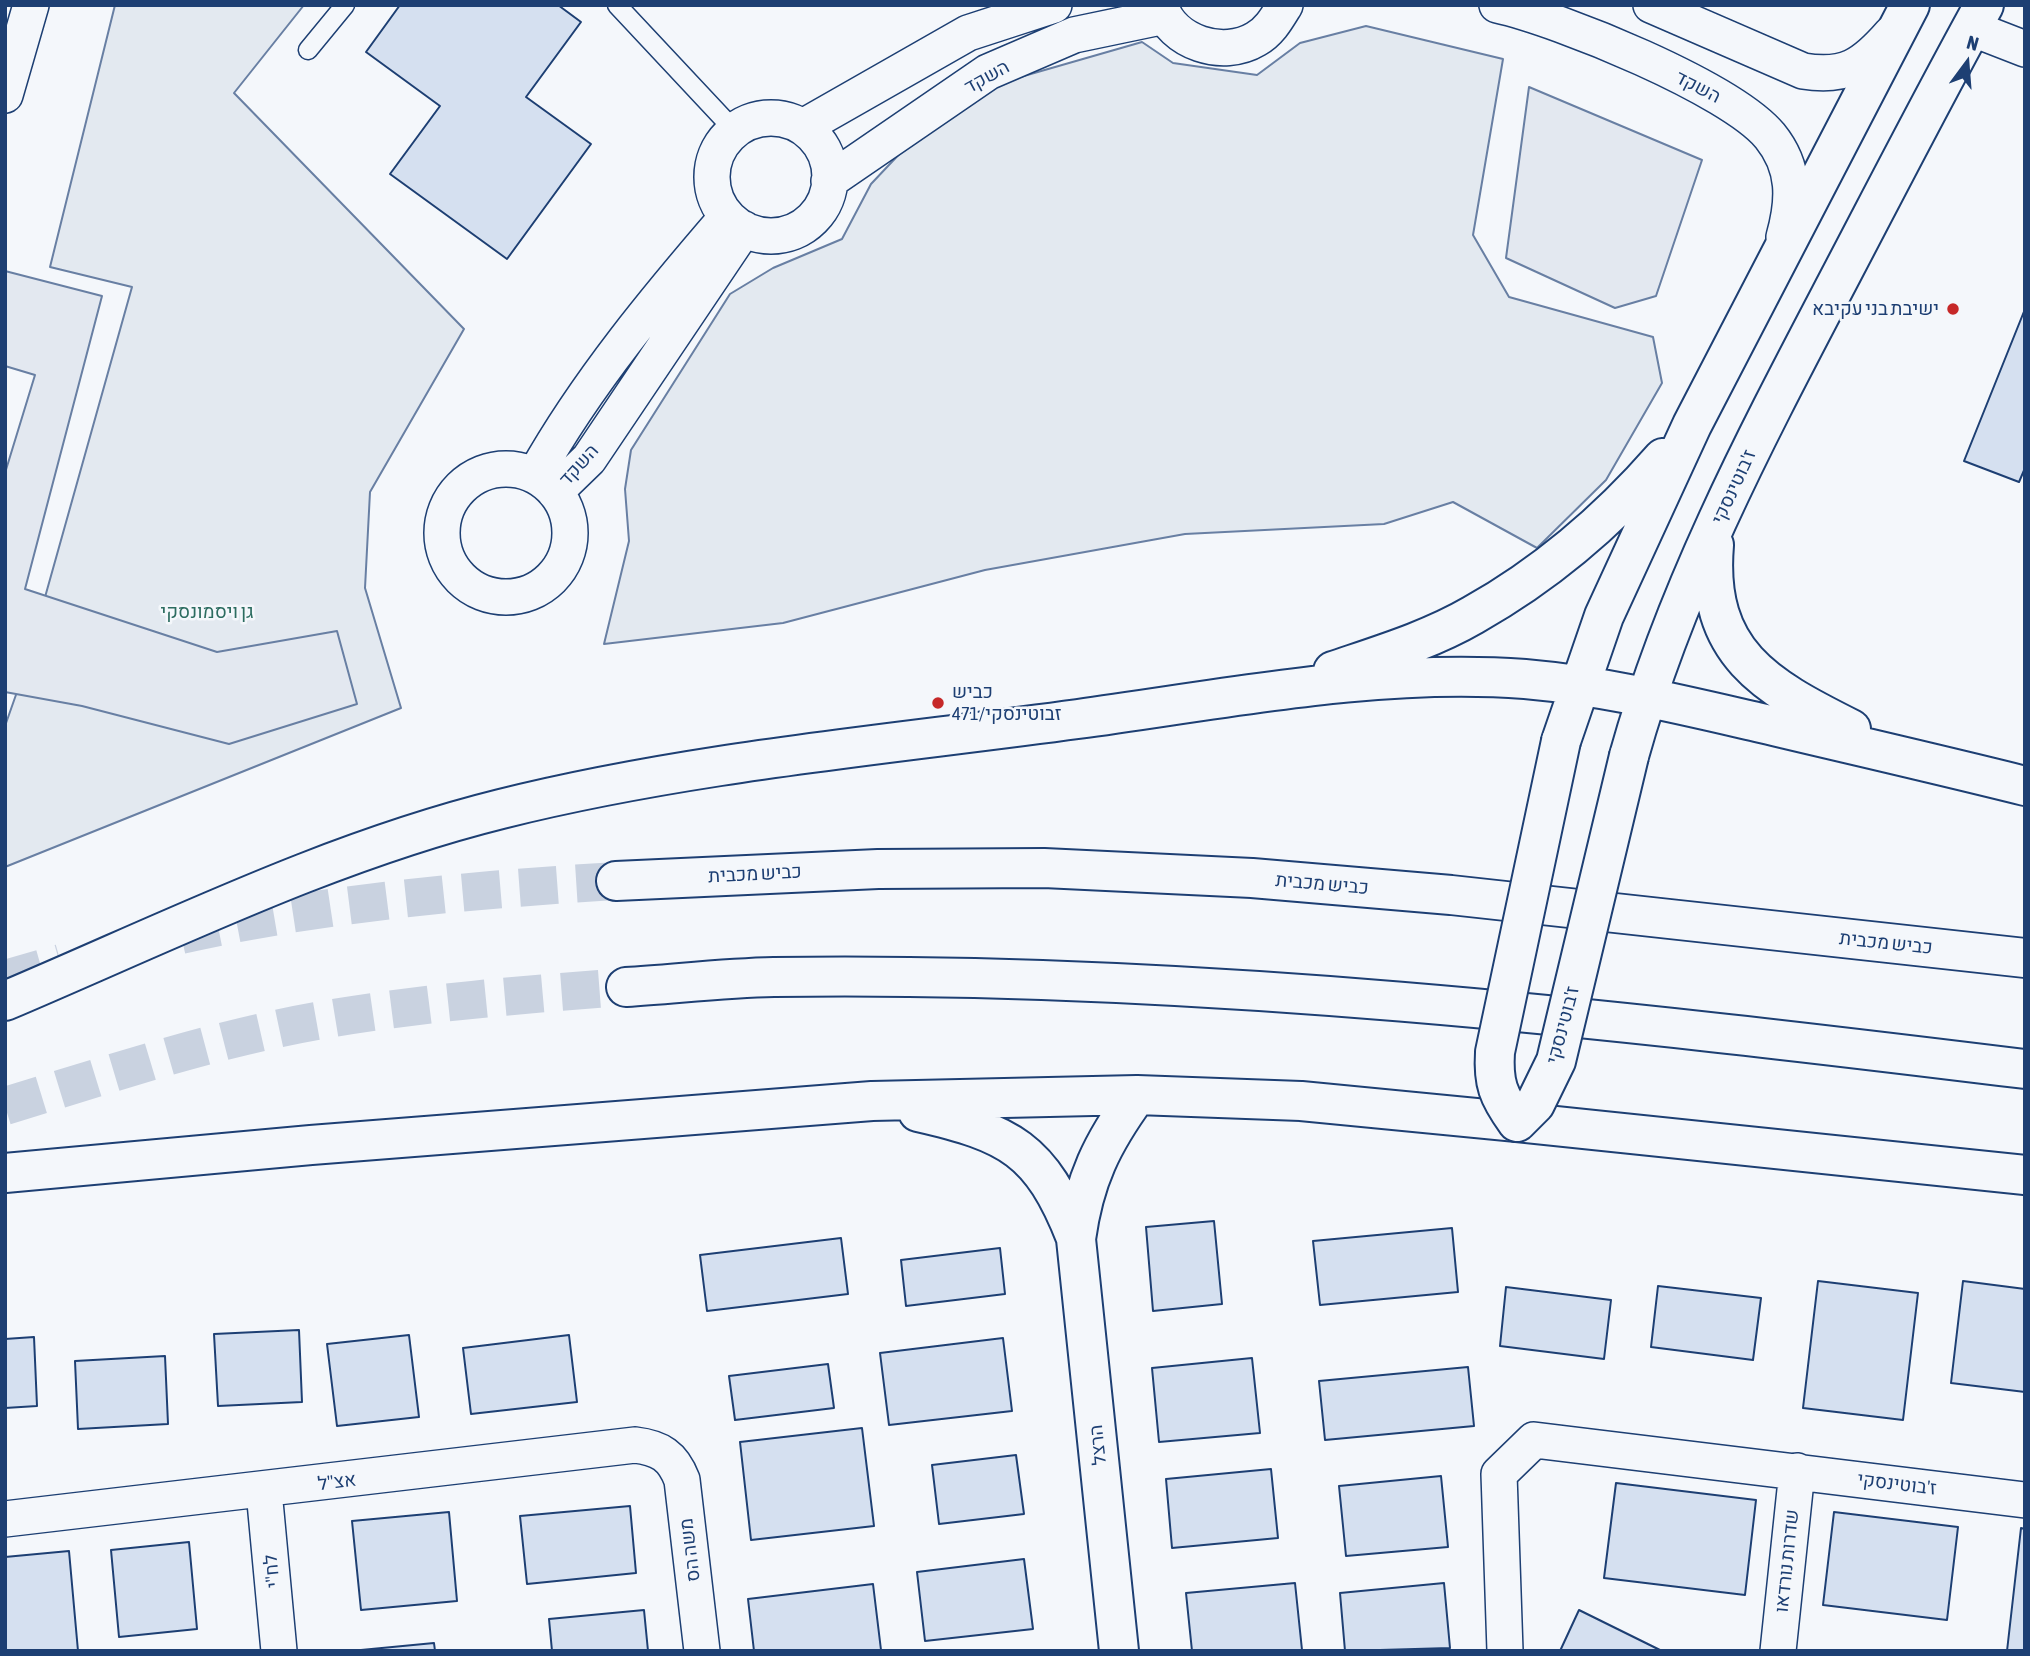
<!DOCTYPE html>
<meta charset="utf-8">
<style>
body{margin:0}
#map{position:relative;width:2030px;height:1656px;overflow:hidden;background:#f4f7fb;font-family:"Asap Condensed",sans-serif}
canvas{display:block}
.frame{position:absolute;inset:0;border:7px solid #1d3f73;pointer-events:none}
.north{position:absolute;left:1932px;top:28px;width:70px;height:70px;-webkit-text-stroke:5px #f4f7fb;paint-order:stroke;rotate:16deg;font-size:19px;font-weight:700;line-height:28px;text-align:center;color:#1d3f73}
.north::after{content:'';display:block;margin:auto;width:24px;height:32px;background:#1d3f73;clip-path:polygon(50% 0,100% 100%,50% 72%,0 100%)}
</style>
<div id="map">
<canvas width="2030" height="1656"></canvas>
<div class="frame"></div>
<div class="north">N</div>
</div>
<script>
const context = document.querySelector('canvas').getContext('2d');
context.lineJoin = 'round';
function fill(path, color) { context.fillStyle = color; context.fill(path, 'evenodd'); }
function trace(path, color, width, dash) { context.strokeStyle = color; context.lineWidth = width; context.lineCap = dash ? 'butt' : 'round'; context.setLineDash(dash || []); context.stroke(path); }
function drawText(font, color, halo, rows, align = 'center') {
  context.font = font + ' "Asap Condensed",Heebo,sans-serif'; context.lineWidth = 5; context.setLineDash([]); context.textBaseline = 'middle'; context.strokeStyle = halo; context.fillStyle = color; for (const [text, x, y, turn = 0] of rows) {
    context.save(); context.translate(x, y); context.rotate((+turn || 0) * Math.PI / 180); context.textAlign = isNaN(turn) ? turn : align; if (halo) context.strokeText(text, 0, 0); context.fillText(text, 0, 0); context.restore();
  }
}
const green = new Path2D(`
 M115 5H304L234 93 464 329 370 492 365 588 401 708 5 867V726L24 672 132 287 50 267Z
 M1366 26 1503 59 1473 235 1509 297 1653 337 1662 383 1606 480 1537 548 1453 502 1384 524 1185 534 985 570 783 623 604 644 629 541 625 489 631 450 730 294 773 268 842 239 871 184 905 148 996 84 1142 42 1173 63 1257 75 1300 43Z`);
const parking = new Path2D(`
 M1529 87 1702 160 1656 296 1615 308 1506 258Z
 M5 271 102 296 25 589 217 652 337 631 357 704 229 744 82 706 5 692V473L35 375 5 366Z`);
const building = new Path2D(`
 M400 5H558L581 22 526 97 591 144 507 259 390 174 440 106 366 52Z
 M2025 309V468L2019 482 1964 461Z
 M1214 1221 1222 1304 1153 1311 1146 1227Z
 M1452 1228 1458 1292 1320 1305 1313 1241Z
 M841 1238 848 1294 707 1311 700 1255Z
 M1000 1248 1005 1294 906 1306 901 1260Z
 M1818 1281 1918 1293 1903 1420 1803 1408Z
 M1963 1281 2025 1289V1392L1951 1383Z
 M1658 1286 1761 1298 1753 1360 1651 1347Z
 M1506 1287 1611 1300 1604 1359 1500 1346Z
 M299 1330 302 1402 218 1406 214 1334Z
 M409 1335 419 1417 337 1426 327 1344Z
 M569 1335 577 1402 471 1414 463 1348Z
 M34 1337 37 1406 5 1408V1339Z
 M1003 1338 1012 1411 889 1425 880 1353Z
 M165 1356 168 1424 78 1429 75 1361Z
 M1252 1358 1260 1433 1159 1442 1152 1368Z
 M828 1364 834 1408 735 1420 729 1376Z
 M1468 1367 1474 1426 1325 1440 1319 1381Z
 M862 1428 874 1526 751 1540 740 1442Z
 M1016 1455 1024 1514 939 1524 932 1465Z
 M1271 1469 1278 1538 1172 1548 1166 1479Z
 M1441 1476 1448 1547 1346 1556 1339 1486Z
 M1616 1483 1756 1500 1745 1595 1604 1578Z
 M630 1506 636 1573 527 1584 520 1516Z
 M449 1512 457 1601 361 1610 352 1521Z
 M1834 1512 1958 1527 1947 1620 1823 1605Z
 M2021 1528 2025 1529V1651H2007Z
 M189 1542 197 1629 119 1637 111 1550Z
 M69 1551 78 1651H5V1557Z
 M1024 1559 1033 1629 925 1641 917 1572Z
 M1295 1583 1302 1650 1192 1651 1186 1593Z
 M1444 1583 1450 1648 1345 1651 1340 1593Z
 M873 1584 881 1650 754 1651 748 1599Z
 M644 1610 648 1651H552L549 1619Z
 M1579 1610 1662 1651H1560Z
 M434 1643 435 1651H361V1650Z`);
const highwayTunnel = new Path2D(`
 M181 935C323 903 470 890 616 881
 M5 979 61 963
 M5 1106C114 1073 222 1036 334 1018 431 1002 528 994 626 987`);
const lane = new Path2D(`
 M617 5 734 130
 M308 50 345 5`);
const street = new Path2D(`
 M1160 5C1172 43 1223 59 1256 39 1270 31 1277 18 1285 5
 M1497 5C1560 19 1730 88 1770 136 1796 168 1794 201 1784 237
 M1651 5 1803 71C1845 78 1863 66 1891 34
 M1971 28 2025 49
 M5 95 31 5
 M712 177a59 59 0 1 1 118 0a59 59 0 1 1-118 0Z
 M803 127 968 33 1054 5
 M829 181 988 72 1074 35 1165 16
 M442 533a64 64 0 1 1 128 0a64 64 0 1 1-128 0Z
 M535 475C587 382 658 297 727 217
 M555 492 589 459 744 229
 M264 1491 279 1651
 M5 1519 635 1445C660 1448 673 1456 682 1480L702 1651
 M1505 1651 1499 1474 1534 1440 2025 1500
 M1778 1651 1797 1471`);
const secondary = new Path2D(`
 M1714 545C1705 653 1765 686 1851 729
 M1333 671C1380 655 1430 640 1473 615 1546 574 1608 521 1663 458
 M1561 741 1604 616 1692 425 1910 5
 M1629 756C1674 594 1753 443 1830 296 1881 199 1931 101 1984 5
 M5 1001C168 932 328 852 501 809 689 762 886 745 1078 719 1226 699 1376 668 1525 679 1605 686 1683 705 1761 723 1849 744 1937 764 2025 786
 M918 1112C1010 1133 1041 1149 1076 1238
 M5 1173 311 1145 872 1101 1137 1095 1301 1101 1517 1122
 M1119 1651 1076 1239C1084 1180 1102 1143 1137 1095`);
const highway = new Path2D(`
 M616 881 878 869 1044 868 1252 878 1451 895 2025 958
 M626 987C675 984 724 978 774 977 1192 971 1610 1018 2025 1069
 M1517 1122 2025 1175`);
const secondaryBridge = new Path2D(`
 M1561 741 1495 1052C1493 1083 1498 1096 1517 1122L1535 1104 1556 1061 1629 756`);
const markers = [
 [1953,309,7,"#c62828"],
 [938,703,7,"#c62828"]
];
const streetNames = [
 ["השקד",987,77,-29],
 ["השקד",1698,87,27],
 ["השקד",579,465,-48],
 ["ז'בוטינסקי",1734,487,-65],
 ["כביש מכבית",755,874,-3],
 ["כביש מכבית",1322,884,5],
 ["כביש מכבית",1886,943,6],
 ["ז'בוטינסקי",1563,1025,-75],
 ["הרצל",1098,1445,-96],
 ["אצ\"ל",337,1482,-7],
 ["ז'בוטינסקי",1897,1484,7],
 ["משה הס",690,1550,-97],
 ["שדרות נורדאו",1787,1561,-84],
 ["לח\"י",272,1571,-96]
];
const poiNames = [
 ["ישיבת בני עקיבא",1939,309],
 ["כביש",952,692,"left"],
 ["471/זבוטינסקי",952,714,"left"]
];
const parkNames = [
 ["גן ויסמונסקי",207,612]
];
fill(green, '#e3e9f0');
trace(green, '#687fa3', 2);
fill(parking, '#e3e8f0');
trace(parking, '#687fa3', 2);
fill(building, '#d5e0f0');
trace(building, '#1d3f73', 2);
trace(highwayTunnel, '#c9d2e0', 38, [38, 19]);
trace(lane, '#1d3f73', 21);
trace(street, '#1d3f73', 38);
trace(secondary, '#1d3f73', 42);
trace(highway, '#1d3f73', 42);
trace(lane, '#f4f7fb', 18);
trace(street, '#f4f7fb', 35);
trace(secondary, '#f4f7fb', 38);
trace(highway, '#f4f7fb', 38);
trace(secondaryBridge, '#1d3f73', 42, []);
trace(secondaryBridge, '#f4f7fb', 38);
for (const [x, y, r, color] of markers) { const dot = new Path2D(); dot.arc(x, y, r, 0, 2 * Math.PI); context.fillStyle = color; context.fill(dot); trace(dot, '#f4f7fb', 2.5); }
drawText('19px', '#1d3f73', '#f4f7fb', streetNames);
drawText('19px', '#1d3f73', '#f4f7fb', poiNames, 'right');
drawText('19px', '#2c6c60', '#f4f7fb', parkNames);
</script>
